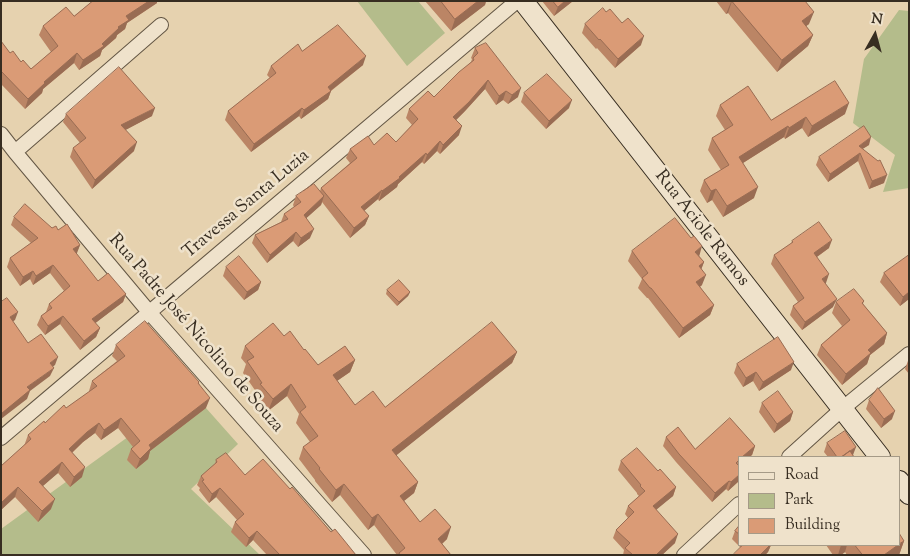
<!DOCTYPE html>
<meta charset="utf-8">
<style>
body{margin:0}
#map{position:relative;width:910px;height:556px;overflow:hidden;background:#e6d2af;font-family:"Sorts Mill Goudy",serif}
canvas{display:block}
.frame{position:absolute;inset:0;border:2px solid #372d21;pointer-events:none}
.legend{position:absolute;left:738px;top:456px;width:162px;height:90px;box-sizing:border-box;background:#efe2cb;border:1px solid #a59a87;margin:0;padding:6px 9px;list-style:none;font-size:15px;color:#372d21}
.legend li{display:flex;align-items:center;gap:10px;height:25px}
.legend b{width:25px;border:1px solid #a59a87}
.north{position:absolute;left:850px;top:10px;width:50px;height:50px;-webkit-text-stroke:4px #efe2cb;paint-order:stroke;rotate:7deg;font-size:14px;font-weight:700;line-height:20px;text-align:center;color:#372d21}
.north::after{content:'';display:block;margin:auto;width:18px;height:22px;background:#372d21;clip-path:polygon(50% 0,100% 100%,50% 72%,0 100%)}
</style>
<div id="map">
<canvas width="910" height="556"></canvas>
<div class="frame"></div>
<ul class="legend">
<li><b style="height:6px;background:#efe2cb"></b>Road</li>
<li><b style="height:14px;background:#b4bc8b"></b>Park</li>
<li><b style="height:14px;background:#da9b76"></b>Building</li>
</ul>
<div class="north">N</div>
</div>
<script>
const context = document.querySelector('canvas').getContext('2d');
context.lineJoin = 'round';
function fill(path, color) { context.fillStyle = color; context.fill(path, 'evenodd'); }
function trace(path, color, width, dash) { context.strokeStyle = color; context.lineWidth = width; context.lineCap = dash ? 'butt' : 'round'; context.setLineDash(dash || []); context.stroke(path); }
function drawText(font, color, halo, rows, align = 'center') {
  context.font = font + ' "Sorts Mill Goudy",serif'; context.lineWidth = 5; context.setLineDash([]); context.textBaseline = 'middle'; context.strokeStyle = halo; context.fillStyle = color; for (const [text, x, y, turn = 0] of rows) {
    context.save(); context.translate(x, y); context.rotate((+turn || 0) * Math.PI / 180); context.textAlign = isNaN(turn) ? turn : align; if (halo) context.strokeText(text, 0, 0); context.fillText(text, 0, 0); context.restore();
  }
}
const green = new Path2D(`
 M357 1H418L445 33 407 66Z
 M899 10 909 11V188L883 192 895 155 853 123 864 59Z
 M206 408 238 444 191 489 260 555H1V529L143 426Z`);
const street = new Path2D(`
 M1 134 15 152 149 312 364 555
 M15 152 161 25
 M1 438 517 1
 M789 457 842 409 909 354
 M684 555 739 504`);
const secondary = new Path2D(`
 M523 1 880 457
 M899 481 909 494`);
const wall = new Path2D(`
 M93 1H157V3L127 23 125 29 117 35 116 38 102 50 100 56 79 70 74 63 43 89 42 93 25 109 1 84V41L10 53 31 69 51 52 39 35 43 26 74 16Z
 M425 1H486L485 5 451 31Z
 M542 1H573L554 16Z
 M716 1H805L809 24 806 26 813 35 808 46 777 72 728 13 726 14Z
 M606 12 622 23 641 45 615 68 597 48 596 49 582 33 585 24Z
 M475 48 518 97 508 104 503 100 496 105 485 89 465 111 456 120 459 135 440 154 437 151 424 164 422 162 398 184 397 187 379 201 378 199 364 211 369 216 365 225 350 238 322 202 321 205 306 218 310 238 298 247 293 241 267 263 252 243 255 235 281 222 284 214 294 207 293 205 296 196 320 191 321 188 350 163 346 158 350 149 396 142 412 125 406 118 409 109 434 97 471 62 472 59 471 58Z
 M302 51 363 65 331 91 328 99 301 119 299 116 251 152 225 120 228 111 270 78 267 75 271 66Z
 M524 93 569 108 546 129 521 102Z
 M720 105 771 120 845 114 808 137 802 128 785 139 784 137 743 163 754 198 723 217 712 200 707 203 700 191 704 180 721 170 708 150 712 138 725 130 716 116Z
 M66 114 152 116 125 130 134 151 92 189 70 157 73 148 80 143 63 122Z
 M869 145 862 149 884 183 869 189 858 161 828 182 816 165 819 157Z
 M14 217 58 230 80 245 76 254 98 281 126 294 123 302 95 323 100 328 96 337 80 350 60 324 45 335 37 325 41 316 46 312 49 304 64 291 50 273 33 285 30 279 20 286 7 267 10 258 31 243 11 225Z
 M792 241 829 248 817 257 833 307 802 330 790 315 793 306 798 302 771 264 774 255 791 244Z
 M632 251 699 256 704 262 701 270 702 285 700 287 714 305 710 315 679 338 648 298H647L638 288 642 279 628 261Z
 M909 255V299L900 306 880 282 884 273Z
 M226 267 261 282 258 290 244 300 223 276Z
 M387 290 410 292 408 296 397 306 386 294Z
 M864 301 863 304 887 333 884 344 870 355 867 364 842 385 817 355 821 345 842 326 832 313 836 302Z
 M284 336 304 350 318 365 355 360 350 372 337 381 355 405 385 407 517 352 512 363 396 455 418 482 414 493 404 501 420 522 447 539 442 544 451 555H397L374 525 368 530 340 495 332 502 315 481V480L299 459 303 447 310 442 296 423 299 414 287 396 268 411 256 396 257 393 243 373 246 364 241 358 245 346Z
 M116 345 199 383 206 408 150 451 148 459 136 469 127 460 131 449 133 447 118 428 101 440 95 433 83 442 72 453 82 477 70 487 58 473 42 486 51 509 38 522 15 497 1 510V466L24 446 28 435 89 392V391L92 381 117 361 112 356Z
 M909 358V374L905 369Z
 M737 364 791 370 759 391 753 381 743 387 734 373Z
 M869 400 892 419 881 428 866 409Z
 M762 403 793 412 790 421 774 433 759 412Z
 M666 437 695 449 755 446 752 455 749 457H739V481L728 491 726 489 712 502 676 462 663 446Z
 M827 443 853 455 854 457H828L824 452Z
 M216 460 245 475 290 489 331 532 356 555H267L253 540 246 547 231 532 235 522 237 520 216 497 209 503 199 490 200 488 197 485 201 476 215 464Z
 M621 461 658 471 676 487 673 496 656 509 675 543 662 555H623L624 550 613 538 616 530 628 518 625 514 628 506 639 496 637 494V493L618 470Z
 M739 526V545H771L768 552 765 555H734L741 548 732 539 735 531Z
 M904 541 899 555H847L845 552 841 555H833L826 545H899Z`);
const shadedWall = new Path2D(`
 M149 1H157V3L127 23 125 29 117 35 116 38 102 50 100 56 79 70 83 60 102 44 118 27 126 16Z
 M478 1H486L485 5 451 31 455 19Z
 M565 1H573L554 16 558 7Z
 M732 1 728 13 726 14 731 2Z
 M814 12 809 24 797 33 802 21Z
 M813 35 808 46 777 72 782 60Z
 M644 36 641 45 615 68 618 59Z
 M77 53 74 63 43 89 42 93 25 109 28 99 44 82Z
 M366 56 363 65 329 92 331 91 328 99 301 119 304 110 328 87Z
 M488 80 485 89 465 111 450 126 453 117Z
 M521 88 518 97 508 104 512 95Z
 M506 91 503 100 496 105 499 96Z
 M572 100 569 108 546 129 549 121Z
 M849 103 845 114 808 137 812 126Z
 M155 108 152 116 118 134 121 125Z
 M302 108 299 116 251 152 254 144Z
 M806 117 802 128 785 139 789 128Z
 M462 126 459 135 440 154 443 145Z
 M788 126 784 137 735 168 739 157Z
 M871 137 869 145 856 153 859 146Z
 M440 141 437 151 424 164 427 155Z
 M137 142 134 151 92 189 95 180Z
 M426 153 422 162 398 184 397 187 379 201 382 191Z
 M860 153 858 161 828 182 830 174Z
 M887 175 884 183 869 189 872 181Z
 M758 187 754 198 723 217 727 206Z
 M716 189 712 200 707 203 711 191Z
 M382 190 378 199 358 216 361 207Z
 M324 196 321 205 301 223 304 215Z
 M369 216 365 225 350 238 354 228Z
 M314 229 310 238 298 247 301 238Z
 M296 232 293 241 267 263 270 255Z
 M832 240 829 248 811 261 814 253Z
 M80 245 77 253 69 258 73 249Z
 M702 246 699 257 695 252Z
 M704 262 700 272 699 266Z
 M53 265 50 273 33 285 36 276Z
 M33 271 30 279 20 286 23 277Z
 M829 274 826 283 819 288 822 279Z
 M706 275 702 285 692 292 696 282Z
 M261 282 258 290 244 300 247 292Z
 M410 292 408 296 397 306 399 302Z
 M909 292V299L900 306 903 297Z
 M126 294 123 302 89 328 92 319Z
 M837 299 833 307 802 330 805 322Z
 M714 305 710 315 679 338 683 328Z
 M18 312 15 320 7 326 10 317Z
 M63 316 60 324 45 335 48 326Z
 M100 328 96 337 80 350 84 341Z
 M887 333 884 344 870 355 867 364 842 385 846 374 868 350Z
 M517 352 512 363 388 462 392 450Z
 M58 357 55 365 47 371 50 363Z
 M355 360 350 372 328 387 333 375Z
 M794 362 791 370 759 391 763 382Z
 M54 368 50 376 30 391 27 399 1 419 2 413 27 387Z
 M756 372 753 381 743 387 746 378Z
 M291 384 287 396 268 411 273 399Z
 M210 398 206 408 150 451 148 459 136 469 140 459 149 445Z
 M895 411 892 419 881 428 884 419Z
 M793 412 790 421 774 433 777 424Z
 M121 418 118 428 101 440 104 430Z
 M99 423 95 433 83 442 65 459 69 449 87 432Z
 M755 446 752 455 749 457H742Z
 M856 447 853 455 841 457Z
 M62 462 58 473 35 493 39 482Z
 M85 467 82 477 70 487 74 477Z
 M739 475V481L728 491 731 482Z
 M729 481 726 489 712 502 715 493Z
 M418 482 414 493 395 508 400 496Z
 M344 484 340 495 332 502 336 490Z
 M18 487 15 497 1 510V503Z
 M676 487 673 496 650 515 653 506Z
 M220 488 216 497 209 503 212 494Z
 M55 499 51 509 38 522 42 511Z
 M378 514 374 525 368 530 372 518Z
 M451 527 447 539 434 551 438 539Z
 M257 531 253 540 246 547 249 538Z
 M678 534 675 543 662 555H656Z
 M904 541 899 555H884Z
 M770 545H771L768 552 765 555H760Z
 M841 545H847L845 552 841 555H838Z`);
const building = new Path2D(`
 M93 1H149L126 16 129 20 118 27 119 28 102 44 104 46 83 60 77 53 44 82 45 83 28 99 1 71V41L10 53 13 51 21 62 23 60 31 69 58 46 43 26 66 7 74 16Z
 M441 1H478L455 19Z
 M553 1H565L558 7Z
 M732 1H805L814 12 802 21 813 35 782 60Z
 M603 8 606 12 610 9 622 23 628 18 644 36 618 59 600 39 599 40 585 24Z
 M338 25 366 56 328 87 331 91 304 110 302 108 254 144 228 111 276 73 271 66 298 44 302 51Z
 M486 43 521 88 512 95 506 91 499 96 488 80 469 102 453 117 462 126 443 145 440 141 427 155 426 153 399 177 400 178 382 191V190L361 207 369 216 354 228 321 188 357 158 350 149 368 136 374 145 387 133 396 142 418 119 409 109 428 91 434 97 459 72 474 60 473 58 478 53 475 48Z
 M119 67 155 108 121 125 137 142 95 180 73 148 86 138 66 114Z
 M547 74 572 100 549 121 524 93Z
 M835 81 849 103 812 126 806 117 789 128 788 126 739 157 758 187 727 206 716 189 711 191 704 180 729 165 712 138 733 125 720 105 748 86 771 120Z
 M864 126 871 137 859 146 878 161 880 160 887 175 872 181 860 153 830 174 819 157Z
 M314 184 324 196 304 215 314 229 301 238 296 232 270 255 255 235 288 219 284 214 301 202 296 196Z
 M25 204 52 228 56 226 58 230 67 224 80 245 73 249 98 281 108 273 126 294 92 319 100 328 84 341 63 316 48 326 41 316 52 308 49 304 70 286 53 265 36 276 33 271 23 277 10 258 38 238 14 217Z
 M675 218 691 238 694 236 702 246 695 252 704 262 699 266 706 275 696 282 714 305 683 328 651 288H650L642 278 648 273 632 251Z
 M819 222 832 240 814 253 829 274 822 279 837 299 805 322 793 306 804 298 774 255 793 242 792 241Z
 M909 255V292L903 297 884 273Z
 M239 256 261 282 247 292 226 267Z
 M399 280 410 292 399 302 387 290Z
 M854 289 864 301 862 303 887 333 868 350 871 353 846 374 821 345 850 320 836 302Z
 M7 298 18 312 10 317 28 343 41 334 58 357 50 363 54 368 27 387 30 390 2 413 1 412V302Z
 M145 321 199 382 198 383 210 398 149 445 151 448 140 459 131 449 140 441 121 418 104 430 99 423 87 432 69 449 85 467 74 477 62 462 39 482 55 499 42 511 18 487 1 503V466L31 439 28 435 44 421 45 423 64 405 66 408 97 386 92 381 125 356 116 345Z
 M492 322 517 352 392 450 418 482 400 496 420 522 435 509 451 527 438 539 451 555H400L399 553 405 548 378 514 372 518 344 484 336 490 319 469 320 468 303 447 318 436 300 412 306 407 291 384 273 399 260 384 262 383 247 361 254 357 245 346 273 323 284 336 290 331 304 350 305 349 318 365 345 346 355 360 333 375 355 405 373 391 385 407Z
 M778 337 794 362 763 382 756 372 746 378 737 364Z
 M878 388 895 411 884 419 869 400Z
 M778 391 793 412 777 424 762 403Z
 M730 418 755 446 742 457H739V460L736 463 739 466V475L731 482 729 481 715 493 679 454 666 437 678 427 695 449Z
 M845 431 856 447 841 457H837L827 443Z
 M637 448 658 471 660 469 676 487 653 506 678 534 656 555H633L625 548 630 543 616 530 634 512 628 506 645 491 640 486 641 485 621 461Z
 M850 451 854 457H842Z
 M226 453 245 475 263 459 290 489 292 487 331 532 335 529 356 555H280L257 531 249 538 235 522 244 514 220 488 212 494 202 481 204 480 201 476 217 462 216 460Z
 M739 526V534L735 531Z
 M899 533 904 541 899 544Z
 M743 545H770L760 555H735L734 554Z
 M855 545H898L884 555H863Z`);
const streetNames = [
 ["Travessa Santa Luzia",247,205,-40],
 ["Rua Aciole Ramos",701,229,52],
 ["Rua Padre José Nicolino de Souza",195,334,49]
];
fill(green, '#b4bc8b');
trace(street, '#635644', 16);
trace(secondary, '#372d21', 22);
trace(street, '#efe2cb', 14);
trace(secondary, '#efe2cb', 20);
fill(wall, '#bb8565');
fill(shadedWall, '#996c53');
fill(building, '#da9b76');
trace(building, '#996c53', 1);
drawText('18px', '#372d21', '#efe2cb', streetNames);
</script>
